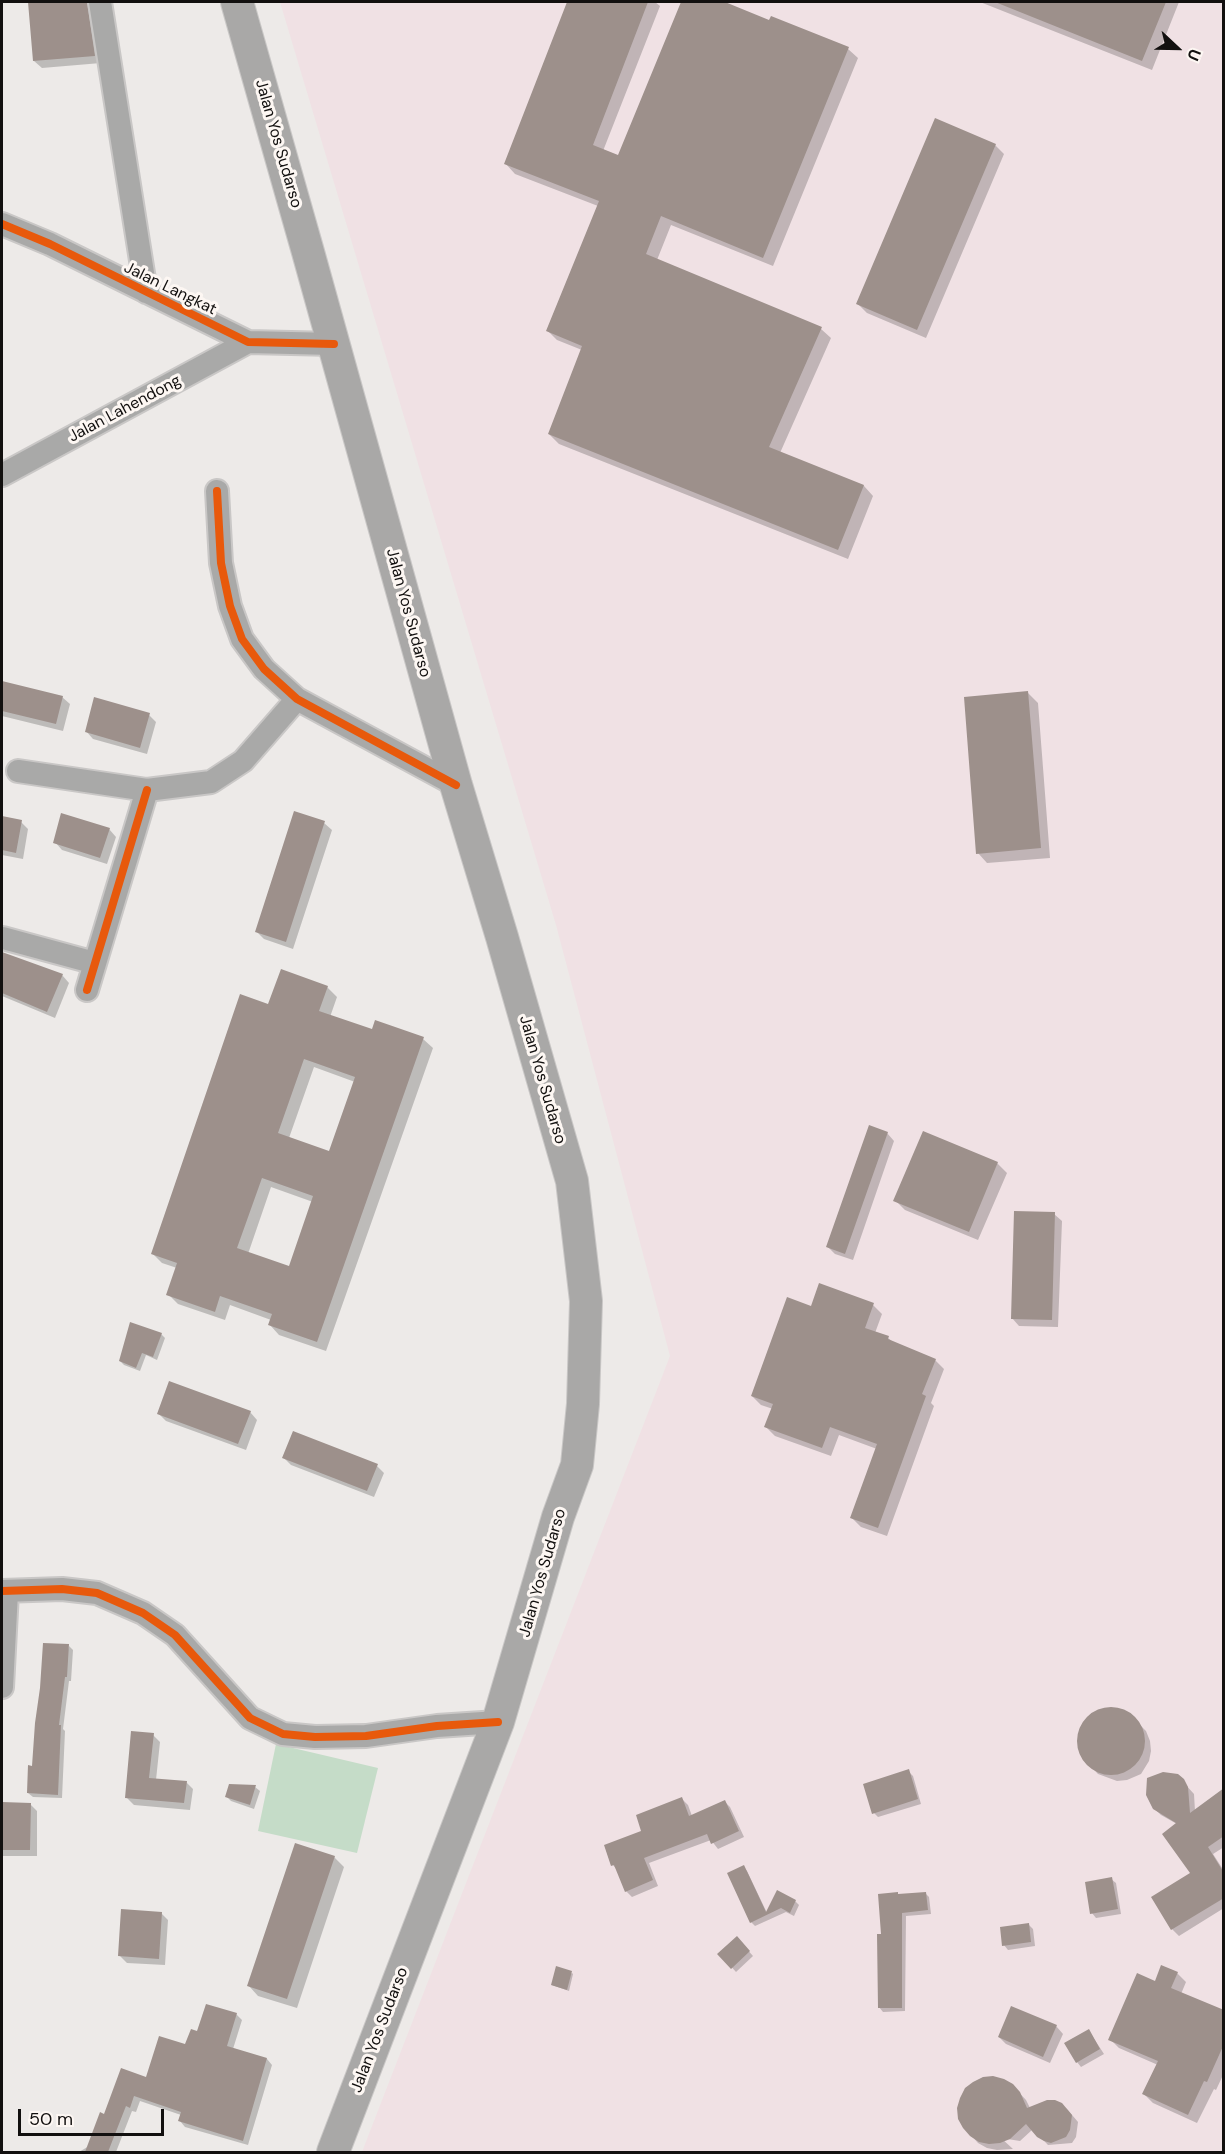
<!DOCTYPE html>
<style>
body{margin:0}
#map{position:relative;width:1225px;height:2154px;overflow:hidden;background:#edeae8;font-family:"DM Sans",sans-serif}
canvas{display:block}
.frame{position:absolute;inset:0;border:3px solid #12100f;pointer-events:none}
.north{position:absolute;left:1147px;top:18px;width:60px;height:60px;-webkit-text-stroke:4px #fdf7f3;paint-order:stroke;rotate:112deg;font-size:16px;font-weight:700;line-height:24px;text-align:center;color:#12100f}
.north::after{content:'';display:block;margin:auto;width:21px;height:27px;background:#12100f;clip-path:polygon(50% 0,100% 100%,50% 72%,0 100%)}
.scale{position:absolute;left:18px;top:2109px;width:146px;height:27px;box-sizing:border-box;border:3px solid #12100f;border-top:0;padding-left:8px;font-size:18px;line-height:21px;white-space:nowrap;color:#12100f;-webkit-text-stroke:4px #fdf7f3;paint-order:stroke}
</style>
<div id="map">
<canvas width="1225" height="2154"></canvas>
<div class="frame"></div>
<div class="north">U</div>
<div class="scale">50 m</div>
</div>
<script>
const context = document.querySelector('canvas').getContext('2d');
context.lineJoin = 'round';
function fill(path, color) { context.fillStyle = color; context.fill(path, 'evenodd'); }
function trace(path, color, width, dash) { context.strokeStyle = color; context.lineWidth = width; context.lineCap = dash ? 'butt' : 'round'; context.setLineDash(dash || []); context.stroke(path); }
function drawText(font, color, halo, rows, align = 'center') {
  context.font = font + ' "DM Sans",sans-serif'; context.lineWidth = 6; context.setLineDash([]); context.textBaseline = 'middle'; context.strokeStyle = halo; context.fillStyle = color; for (const [text, x, y, turn = 0] of rows) {
    context.save(); context.translate(x, y); context.rotate((+turn || 0) * Math.PI / 180); context.textAlign = isNaN(turn) ? turn : align; if (halo) context.strokeText(text, 0, 0); context.fillText(text, 0, 0); context.restore();
  }
}
const industrial = new Path2D(`
 M280 2H1223V2152H362L670 1356 556 925Z`);
const green = new Path2D(`
 M276 1744 378 1768 357 1853 258 1831Z`);
const shadow = new Path2D(`
 M36 2H94L101 63 42 68 34 61Z
 M569 2H655L660 6 603 151 619 157 682 2H721L770 22 772 18 848 49 858 58 773 266 671 225 657 260 821 329 831 338 780 453 864 486 873 496 848 559 559 444 549 434 582 350 557 340 547 330 598 206 515 174 506 164Z
 M980 2H1179L1152 70Z
 M995 145 1004 154 926 338 867 313 858 304Z
 M2 683 62 697 70 704 63 731 2 716Z
 M1028 693 1038 703 1050 858 987 863 978 853Z
 M149 715 156 722 147 754 93 739 86 731Z
 M2 818 21 822 28 829 23 859 2 855Z
 M324 823 332 830 293 949 264 939 257 932Z
 M109 829 116 837 107 864 62 850 55 842Z
 M2 953 62 975 69 983 55 1018 2 996Z
 M327 987 337 997 330 1017 372 1031 423 1039 433 1048 326 1351 279 1335 270 1325 271 1320 230 1305 225 1320 178 1304 168 1294 177 1268 162 1263 153 1254 269 1006ZM314 1067 355 1082 330 1153 289 1138ZM271 1187 313 1202 290 1268 248 1254Z
 M887 1133 894 1141 853 1260 835 1254 828 1247Z
 M997 1163 1007 1173 978 1240 905 1210 895 1200Z
 M1054 1214 1062 1221 1058 1327 1019 1326 1012 1318Z
 M873 1305 882 1314 875 1333 888 1338 894 1343 935 1360 944 1369 931 1403 934 1406 887 1536 861 1527 852 1518 877 1449 839 1435 831 1456 775 1436 766 1427 773 1409 761 1405 752 1396 811 1307Z
 M161 1334 165 1338 157 1360 146 1355 140 1371 124 1365 120 1361Z
 M250 1412 257 1420 246 1450 166 1421 159 1414Z
 M284 1458 377 1466 384 1473 374 1497 291 1465Z
 M69 1646 73 1650 71 1681H69L63 1729 65 1731 62 1798 33 1797 28 1793 33 1767Z
 M1113 1708 1123 1710 1131 1716 1146 1731 1150 1741 1151 1751 1149 1761 1141 1774 1127 1780 1117 1781 1098 1774 1083 1758 1079 1749 1081 1729 1086 1720 1093 1713Z
 M153 1735 160 1742 156 1780 186 1782 193 1789 190 1810 134 1805 127 1798Z
 M908 1771 913 1776 921 1804 878 1817 874 1813Z
 M1184 1783 1194 1794 1195 1811 1224 1799V1847L1213 1854 1224 1871V1908L1179 1936 1172 1929 1153 1898 1193 1873 1177 1824 1161 1815 1154 1808Z
 M255 1787 260 1791 254 1809 231 1801 227 1797Z
 M682 1799 688 1805 692 1816 724 1801 730 1807 744 1837 718 1849 711 1840 649 1863 658 1886 632 1897 626 1891 618 1871 613 1865 643 1832Z
 M2 1804H30L37 1811V1856H2Z
 M334 1857 344 1867 297 2008 258 1996 249 1986Z
 M743 1867 747 1871 767 1913 795 1901 799 1905 794 1916 786 1912 755 1926 751 1922Z
 M1111 1879 1116 1883 1121 1914 1096 1918 1092 1913Z
 M925 1893 929 1897 931 1914 906 1916 905 2011 883 2012 879 2007 900 1896Z
 M161 1913 168 1920 165 1965 127 1963 120 1956Z
 M1028 1924 1033 1929 1035 1946 1008 1950 1004 1945Z
 M737 1938 753 1956 736 1972 720 1954Z
 M572 1973 573 1974 569 1991 552 1985Z
 M1177 1973 1186 1982 1181 1994 1224 2012V2073L1216 2090 1214 2089 1197 2123 1153 2103 1144 2094 1158 2065 1119 2048 1110 2039 1155 1983Z
 M236 2014 242 2020 233 2049 267 2059 272 2065 248 2145 185 2127 180 2121 181 2115 140 2101 136 2112 132 2111 116 2152H79L89 2146 105 2116 186 2046 198 2033Z
 M1056 2026 1063 2034 1050 2063 1006 2044 999 2037Z
 M1089 2031 1104 2054 1081 2067 1077 2062Z
 M1012 2085 1026 2100 1030 2108 1054 2101 1067 2109 1078 2122 1076 2137 1072 2143 1048 2145 1033 2129 1020 2141 1001 2138 1013 2149 997 2150 987 2148 978 2143 971 2135Z`);
const building = new Path2D(`
 M28 2H87L95 56 33 61Z
 M567 2H648L593 145 618 155 681 2H725L769 20 771 16 849 47 763 258 661 216 646 254 822 327 769 447 864 485 838 550 548 434 582 346 546 331 599 201 504 164Z
 M995 2H1166L1142 61Z
 M935 118 996 144 917 330 856 304Z
 M2 681 63 696 56 724 2 711Z
 M1028 691 1041 848 976 854 964 697Z
 M94 697 150 713 140 748 85 732Z
 M294 811 325 821 286 942 255 932Z
 M61 813 110 828 100 858 53 843Z
 M2 816 22 820 16 853 2 850Z
 M2 952 63 974 47 1012 2 993Z
 M281 969 328 986 319 1011 372 1029 375 1020 424 1037 317 1342 268 1325 272 1314 220 1296 215 1312 166 1295 177 1263 151 1254 240 994 268 1004ZM304 1059 355 1077 329 1151 278 1133ZM262 1178 313 1196 289 1266 237 1248Z
 M869 1125 888 1132 845 1254 826 1247Z
 M923 1131 998 1162 969 1232 893 1201Z
 M1014 1211 1055 1212 1052 1320 1011 1319Z
 M819 1283 874 1303 865 1328 889 1336 888 1339 936 1359 922 1394 926 1396 878 1528 850 1518 877 1444 830 1427 822 1448 764 1427 773 1404 751 1396 787 1297 811 1306Z
 M130 1322 162 1333 153 1357 142 1353 136 1368 119 1361Z
 M169 1381 251 1411 238 1444 157 1414Z
 M293 1431 378 1464 367 1491 282 1458Z
 M43 1643 69 1644 67 1677H65L59 1725H61L58 1795 27 1793 28 1765 32 1766 35 1723 40 1688Z
 M1077 1741a34 34 0 1 1 68 0a34 34 0 1 1-68 0Z
 M131 1731 154 1733 149 1778 187 1781 184 1803 125 1798Z
 M909 1769 918 1799 872 1814 863 1784Z
 M1163 1772 1178 1774 1184 1779 1188 1787 1190 1813 1224 1788V1836L1208 1847 1224 1873V1898L1171 1930 1151 1897 1190 1873 1162 1834 1176 1823 1153 1809 1146 1795 1147 1778Z
 M229 1784 256 1785 250 1805 225 1797Z
 M682 1797 689 1816 725 1800 739 1831 711 1844 707 1834 644 1858 653 1880 625 1892 614 1865 611 1866 604 1845 641 1831 636 1815Z
 M2 1802 31 1803 30 1850H2Z
 M295 1843 335 1856 287 1999 247 1986Z
 M744 1865 766 1912 777 1890 796 1900 790 1913 781 1908 750 1923 727 1873Z
 M1112 1877 1118 1909 1090 1914 1085 1882Z
 M898 1892V1894L926 1892 928 1910 902 1913V2008H878L877 1934H881L878 1894Z
 M121 1909 162 1912 159 1959 118 1956Z
 M1029 1923 1031 1942 1002 1946 1000 1927Z
 M737 1936 750 1951 731 1969 717 1954Z
 M1161 1965 1178 1972 1171 1988 1224 2010V2044L1207 2082 1204 2081 1188 2115 1142 2094 1158 2061 1108 2040 1137 1973 1155 1981Z
 M556 1966 572 1971 567 1990 551 1985Z
 M206 2004 237 2013 227 2046 267 2058 243 2141 178 2121 181 2112 134 2096 130 2108 126 2106 108 2152H85L100 2112 104 2114 121 2068 146 2077 159 2036 185 2044 191 2029 197 2031Z
 M1011 2006 1057 2025 1043 2057 998 2037Z
 M1089 2029 1100 2049 1076 2063 1064 2043Z
 M993 2076 1004 2079 1013 2084 1020 2092 1027 2108 1047 2100H1055L1062 2103 1072 2115 1070 2130 1066 2137 1051 2143 1044 2141 1037 2137 1026 2124 1010 2139 1000 2143 989 2144 979 2142 970 2136 963 2128 958 2119 957 2108 960 2098 965 2088 973 2082 983 2077Z`);
const minor = new Path2D(`
 M100 2 146 292
 M2 224 50 244 248 342 334 344
 M2 475 248 342
 M217 491 221 563 230 606 242 639 264 669 297 699 456 785
 M18 771 147 790 211 782 243 761 297 699
 M3 938 95 963
 M87 990 147 790
 M2 1591 62 1589 97 1593 143 1613 175 1635 250 1718 283 1734 315 1737 366 1736 437 1726 498 1722
 M2 1687 7 1592`);
const secondary = new Path2D(`
 M237 2 308 252 456 785 502 937 572 1181 586 1301 583 1404 577 1465 558 1517 498 1722 333 2152`);
const cycleway = new Path2D(`
 M2 224 50 244 248 342 334 344
 M217 491 221 563 230 606 242 639 264 669 297 699 456 785
 M87 990 147 790
 M2 1591 62 1589 97 1593 143 1613 175 1635 250 1718 283 1734 315 1737 366 1736 437 1726 498 1722`);
const streetNames = [
 ["Jalan Yos Sudarso",278,144,74],
 ["Jalan Langkat",170,289,26],
 ["Jalan Lahendong",125,409,-28],
 ["Jalan Yos Sudarso",408,613,75],
 ["Jalan Yos Sudarso",542,1080,74],
 ["Jalan Yos Sudarso",543,1573,-74],
 ["Jalan Yos Sudarso",380,2030,-69]
];
fill(industrial, '#f0e1e4');
fill(green, '#c5dcc8');
fill(shadow, '#0003');
fill(building, '#9d908b');
trace(minor, '#c9c7c6', 26);
trace(secondary, '#c9c7c6', 34);
trace(minor, '#a9a9a8', 22);
trace(secondary, '#a9a8a7', 32);
trace(cycleway, '#e8590c', 8);
drawText('16px', '#12100f', '#fdf7f3', streetNames);
</script>
